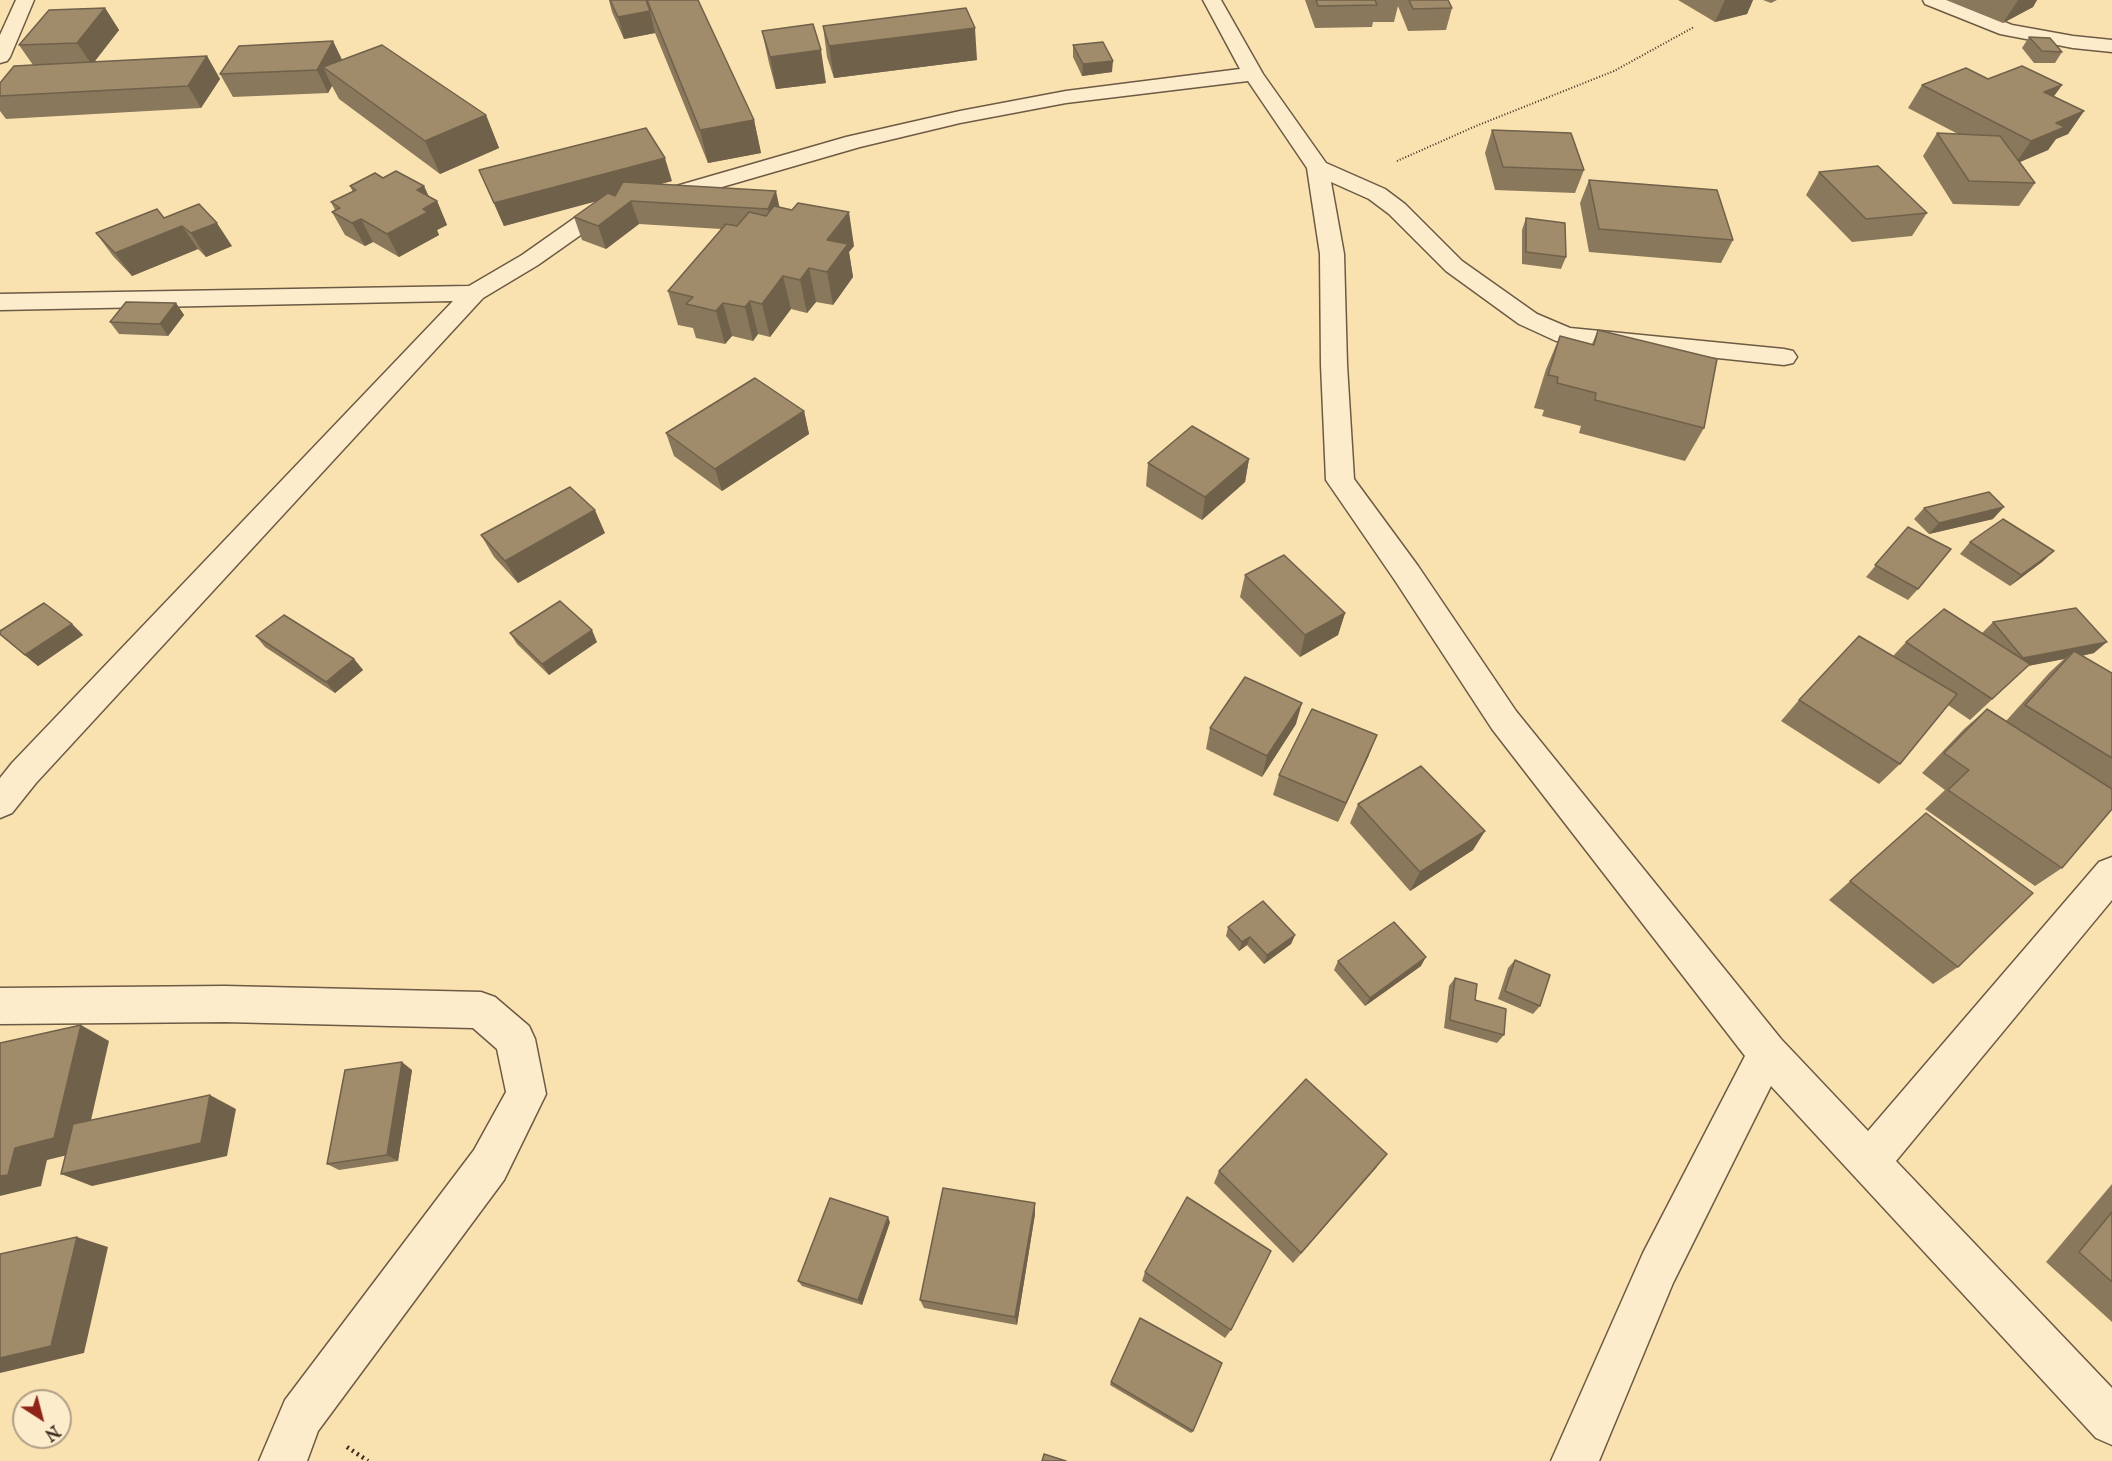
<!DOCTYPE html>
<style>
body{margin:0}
#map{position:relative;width:2112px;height:1461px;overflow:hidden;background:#fae2b0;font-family:"IM FELL English",serif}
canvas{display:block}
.north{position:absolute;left:12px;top:1389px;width:60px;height:60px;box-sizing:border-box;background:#fceccc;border:2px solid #b09f87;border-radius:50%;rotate:144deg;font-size:16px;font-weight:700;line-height:24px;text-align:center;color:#3e2c20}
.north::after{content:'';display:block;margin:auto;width:21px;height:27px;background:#8f2418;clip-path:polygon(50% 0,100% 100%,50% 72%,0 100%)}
</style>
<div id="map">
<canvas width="2112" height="1461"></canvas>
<div class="north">N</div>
</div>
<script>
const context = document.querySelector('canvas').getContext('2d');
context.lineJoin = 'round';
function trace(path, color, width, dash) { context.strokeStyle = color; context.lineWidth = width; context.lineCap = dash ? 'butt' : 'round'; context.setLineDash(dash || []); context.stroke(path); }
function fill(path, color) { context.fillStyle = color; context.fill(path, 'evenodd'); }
const pathFar1 = new Path2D(`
 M1397 161 1476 126 1614 71 1694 27`);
const path = new Path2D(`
 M347 1447 368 1461`);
const street = new Path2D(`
 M16 0H34L10 57 7 61 0 63V35Z
 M1203 0H1221L1263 74 1326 163 1385 189 1405 204 1462 261 1537 314 1570 328 1784 349 1793 351 1797 357 1793 363 1784 365 1556 341 1519 324 1446 271 1389 214 1369 199 1331 182 1344 254 1347 365 1354 479 1418 566 1516 711 1781 1039 1868 1131 2099 862 2112 857V900L1896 1161 2112 1388V1445L2096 1438 1771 1086 1673 1283 1599 1461H1551L1643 1253 1745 1056 1492 729 1396 582 1326 480 1321 365 1320 254 1307 168 1248 81 1066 103 960 123 860 147 677 200 629 209 592 227 538 265 483 298 36 783 12 813 0 818V778L12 763 453 301 0 310V294L469 286 522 255 576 217 615 198 666 189 846 137 960 111 1066 91 1240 69Z
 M1923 0H1949L2012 25 2073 36 2112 40V52L2073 48 2000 34 1925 4Z
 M225 986 481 992 495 997 529 1026 535 1039 546 1094 504 1180 318 1431 307 1461H259L285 1400 474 1150 506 1092 497 1049 473 1028 225 1022 0 1024V988Z`);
const wall = new Path2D(`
 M609 0H698L754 120 761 153 708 163 655 33 624 39 612 12Z
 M1305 0H1448L1452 8 1446 30 1408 31 1398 6 1394 22H1373L1372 27 1315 28Z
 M1678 0H1753L1747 14 1715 22Z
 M1763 0H1777L1771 3Z
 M1946 0H2037L2033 7 2003 23Z
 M105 8 119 30 94 62 207 56 220 79 201 108 6 119 0 111V83L33 65 19 45Z
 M823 26 977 60 834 78 827 57Z
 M762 31 826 83 776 89 769 63Z
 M2029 37 2062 52 2055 63H2034L2022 48Z
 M333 41 342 60 486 115 499 148 440 174 339 99 332 86 328 93 233 97 220 74Z
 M1073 45 1112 72 1082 76 1073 57Z
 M1988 79 2062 85 2054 96 2084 111 2068 134 2056 139 2048 150 2020 162 2035 183 2019 206 1953 204 1923 156 1937 133 1958 134 1908 108 1922 85Z
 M1492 130 1584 170 1575 193 1495 190 1485 153Z
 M479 170 672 181 660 184 780 207 854 246 849 252 853 277 833 305 816 302 807 313 791 309 770 337 758 334 753 341 732 336 725 344 696 338 693 328 678 325 668 291 721 229 639 224 606 249 582 240 574 217 596 201 504 226Z
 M1819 172 1927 213 1912 236 1852 242 1806 195Z
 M383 178 424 186 429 197 437 201 447 225 437 230 439 235 399 257 373 242 365 246 345 235 332 212 335 210 331 202 353 192 350 186Z
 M1589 180 1733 240 1721 263 1589 252 1580 203Z
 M164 218 232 246 206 257 198 249 132 276 113 256 96 233Z
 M1526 218 1566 257 1561 269 1522 264V230Z
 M176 303 184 315 168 336 119 334 110 322Z
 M1598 330 1704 428 1685 461 1579 433 1581 426 1542 416 1544 410 1534 408 1546 369 1560 336 1592 344Z
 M804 411 809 434 722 491 674 456 666 433Z
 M1249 459 1245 482 1202 520 1146 486 1148 463Z
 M1924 508 1993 519 1929 534 1914 519Z
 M1908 527 1918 589 1908 600 1866 577Z
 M605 533 518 583 494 557 481 535Z
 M1970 542 2054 551 2042 562 2010 586 1960 554Z
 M1245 575 1345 613 1338 635 1300 657 1240 597Z
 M1993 622 2094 653 2082 656 2112 673V809L2062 868 2035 886 1925 809 1945 790 1922 773 1964 729 1987 709 2006 721 2050 672 2064 659 2028 666 1970 720 1948 705 1900 764 1879 784 1781 721 1799 700 1893 656 1906 642 1982 633Z
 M72 624 83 635 38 666 0 635Z
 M510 633 597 642 549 675 517 644Z
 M256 636 354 659 363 670 335 693 265 647Z
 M1296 724 1262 777 1206 749 1210 728Z
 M1369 755 1338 822 1273 795 1279 775Z
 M1358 804 1473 850 1410 891 1350 823Z
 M1926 813 1958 967 1933 984 1829 900Z
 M1228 927 1295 935 1291 944 1264 964 1247 945 1239 951 1226 936Z
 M1515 960 1540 1006 1533 1014 1498 999 1508 968Z
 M1338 961 1421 966 1365 1006 1334 970Z
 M1455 978 1475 1000 1504 1035 1497 1043 1444 1028 1449 986Z
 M412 1070 398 1161 339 1170 327 1164Z
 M1377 1167 1293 1263 1214 1183 1219 1171Z
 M2112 1184V1322L2046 1262Z
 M1035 1203V1214L1017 1325 924 1308 920 1300Z
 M890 1222 862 1305 802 1286 798 1281Z
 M1145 1272 1231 1330 1225 1338 1142 1281Z
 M1111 1382 1193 1431 1191 1433 1110 1385Z`);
const shadedWall = new Path2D(`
 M1725 0H1753L1747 14 1715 22Z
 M2018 0H2037L2033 7 2003 23Z
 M105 8 119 30 92 65 77 43Z
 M650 11 655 33 624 39 618 17Z
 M975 28 977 60 834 78 829 46Z
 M333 41 344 64 323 67 332 86 328 93 317 70Z
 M821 50 826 83 776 89 770 57Z
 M207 56 220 79 201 108 188 86Z
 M1113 61 1112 72 1082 76 1083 64Z
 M2062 85 2046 107 2044 92Z
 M2084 111 2068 134 2056 139 2048 150 2015 164 2031 141 2056 123Z
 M486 115 499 148 440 174 425 141Z
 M754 120 761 153 708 163 700 130Z
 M665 158 672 181 504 226 494 203Z
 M424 186 432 204 437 201 447 225 437 230 439 235 399 257 387 234 417 190Z
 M776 191 781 214 773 232 768 209Z
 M631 201 639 224 606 249 598 226Z
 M849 212 854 246 849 252 853 277 833 305 827 272V240Z
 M361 219 373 242 365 246 352 223Z
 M217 223 232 246 206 257 191 233Z
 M182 226 198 249 132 276 115 253Z
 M809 268 816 302 807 313 800 280Z
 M783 276 791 309 770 337 762 304Z
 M750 301 758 334 753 341 745 307Z
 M176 303 184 315 168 336 160 324Z
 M723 303 732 336 725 344 716 311Z
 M804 411 809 434 722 491 715 469Z
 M1249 459 1245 482 1202 520 1205 497Z
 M2004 507 1993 519 1929 534 1939 523Z
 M595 510 605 533 518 583 505 561Z
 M2054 551 2042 562 2010 586 2021 575Z
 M1345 613 1338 635 1300 657 1305 635Z
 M72 624 83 635 38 666 25 655Z
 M592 630 597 642 549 675 542 664Z
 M2107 642 2094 653 2067 658 2074 651 2064 659 2011 669 2023 658Z
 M354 659 363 670 335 693 326 682Z
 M1302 703 1296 724 1262 777 1267 756Z
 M1377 735 1369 755 1338 822 1346 803Z
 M1485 831 1473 850 1410 891 1420 872Z
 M1295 935 1291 944 1264 964 1267 955Z
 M1250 937 1247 945 1239 951 1242 942Z
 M1426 957 1421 966 1365 1006 1370 998Z
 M81 1025 109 1041 84 1151 47 1160 41 1186 0 1196V1176Z
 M402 1062 412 1070 398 1161 387 1155Z
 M210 1095 236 1109 227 1156 92 1186 61 1174Z
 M1035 1203V1214L1017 1325 1015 1317Z
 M888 1217 890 1222 862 1305 858 1300Z
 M77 1237 108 1247 84 1353 0 1373V1358Z`);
const building = new Path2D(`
 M610 0H646L650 11 618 17Z
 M647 0H698L754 120 700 130Z
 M1316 0H1375L1377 5 1318 6Z
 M1409 0H1448L1452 8 1413 9Z
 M105 8 77 43 19 45 49 10Z
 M966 8 975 28 829 46 823 26Z
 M813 24 821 50 770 57 762 31Z
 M2029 37 2050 38 2062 52 2042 51Z
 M333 41 317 70 220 74 239 46Z
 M1103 42 1113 61 1083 64 1073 45Z
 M382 45 486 115 425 141 323 67Z
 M207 56 188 86 0 96V83L14 66Z
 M2022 66 2062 85 2044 92 2084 111 2056 123 2065 127 2031 141 1922 85 1966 68 1988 79Z
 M646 128 665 158 494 203 479 170Z
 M1492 130 1571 133 1584 170 1503 167Z
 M1937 133 2000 136 2035 183 1969 181Z
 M1878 166 1927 213 1866 219 1819 172Z
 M396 171 424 186 417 190 437 201 423 209 428 212 387 234 361 219 352 223 332 212 340 208 331 202 356 190 350 186 375 173 383 178Z
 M1589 180 1717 190 1733 240 1599 229Z
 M623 182 776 191 768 209 631 201 598 226 574 217 608 193 615 196Z
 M798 203 849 212 827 240 848 244 827 272 809 268 800 280 783 276 762 304 750 301 745 307 723 303 716 311 686 304 693 297 668 291 726 224 737 226 749 212 766 216 774 206 792 210Z
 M199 204 217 223 191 233 182 226 115 253 96 233 157 209 164 218Z
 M1526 218 1565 223 1566 257 1526 252Z
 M126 302 176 303 160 324 110 322Z
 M1598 330 1717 359 1704 428 1595 400 1596 393 1557 383 1558 377 1548 375 1560 336 1594 345Z
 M755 378 804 411 715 469 666 433Z
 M1192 426 1249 459 1205 497 1148 463Z
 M570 487 595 510 505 561 481 535Z
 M1989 492 2004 507 1939 523 1924 508Z
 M2003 519 2054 551 2021 575 1970 542Z
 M1908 527 1951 549 1918 589 1875 565Z
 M1284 555 1345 613 1305 635 1245 575Z
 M560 601 592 630 542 664 510 633Z
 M44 603 72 624 25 655 0 634V631Z
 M2076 608 2107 642 2023 658 1993 622Z
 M1944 609 2030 664 1992 699 1906 642Z
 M284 615 354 659 326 682 256 636Z
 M1859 636 1957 694 1900 764 1799 700Z
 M2074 651 2112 673V758L2025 705Z
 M1245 677 1302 703 1267 756 1210 728Z
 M1312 709 1377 735 1346 803 1279 775Z
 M1987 709 2112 789V809L2062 868 1948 790 1969 770 1944 753Z
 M1421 766 1485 831 1420 872 1358 804Z
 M1926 813 2033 893 1958 967 1850 881Z
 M1263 901 1295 935 1267 955 1250 937 1242 942 1228 927Z
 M1394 922 1426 957 1370 998 1338 961Z
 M1515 960 1550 975 1540 1006 1505 991Z
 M1455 978 1477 984 1475 1000 1506 1009 1504 1035 1450 1020Z
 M81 1025 54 1138 15 1148 8 1175 0 1176V1043Z
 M402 1062 387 1155 327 1164 345 1070Z
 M1306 1079 1387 1154 1301 1253 1219 1171Z
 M210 1095 201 1143 61 1174 73 1124Z
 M943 1188 1035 1203 1015 1317 920 1300Z
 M1187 1197 1271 1251 1231 1330 1145 1272Z
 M830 1198 888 1217 858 1300 798 1281Z
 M2112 1212V1282L2079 1252Z
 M77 1237 51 1346 0 1358V1254Z
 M1140 1318 1222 1363 1193 1431 1111 1382Z
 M1044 1454 1066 1461H1042Z`);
trace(street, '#6d5a44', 3);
trace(pathFar1, '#3e2c20', 2, [1, 2]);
trace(path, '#3e2c20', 4.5, [2, 4]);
fill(street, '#fceccc');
fill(wall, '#8a785c');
fill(shadedWall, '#70614b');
fill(building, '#a08b6b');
trace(building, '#70614b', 1.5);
</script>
